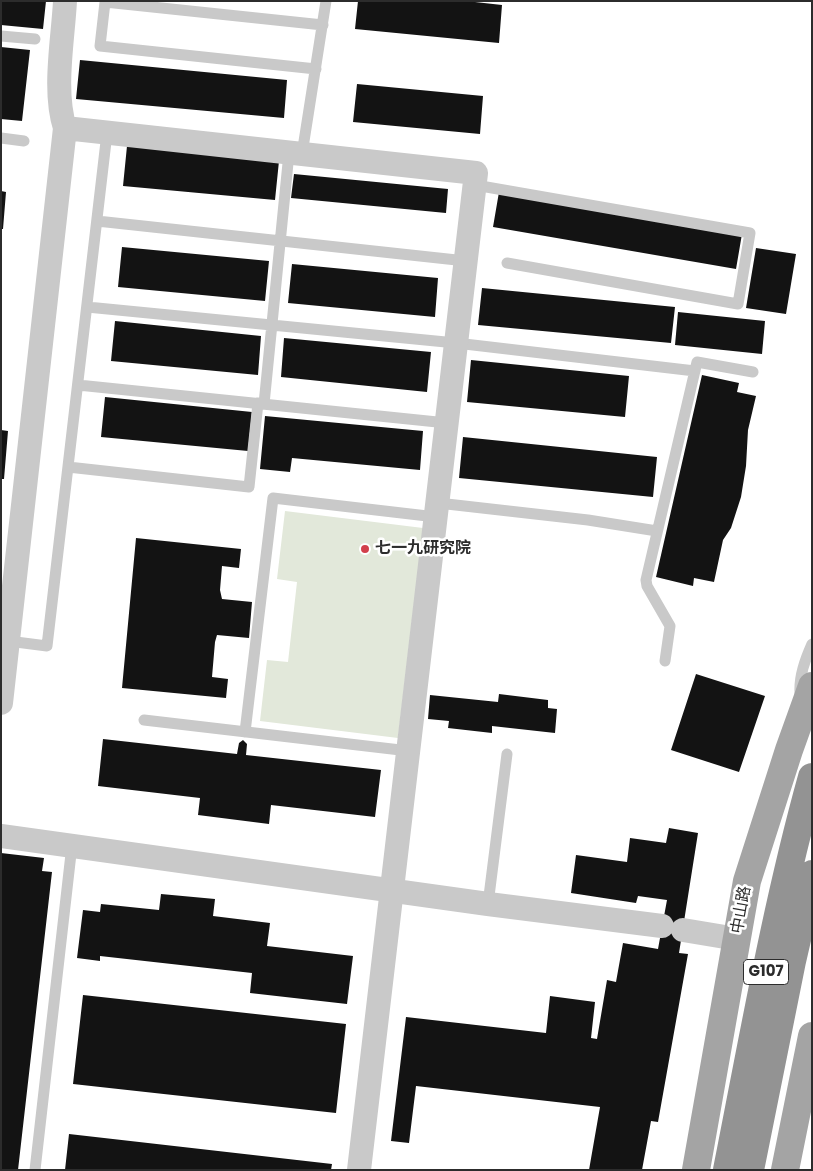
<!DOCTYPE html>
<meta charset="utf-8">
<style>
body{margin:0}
#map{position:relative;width:813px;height:1171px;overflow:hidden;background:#fff;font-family:Poppins,sans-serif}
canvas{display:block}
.frame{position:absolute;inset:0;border:2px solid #2c2c2c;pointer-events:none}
</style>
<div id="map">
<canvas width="813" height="1171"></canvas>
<div class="frame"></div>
</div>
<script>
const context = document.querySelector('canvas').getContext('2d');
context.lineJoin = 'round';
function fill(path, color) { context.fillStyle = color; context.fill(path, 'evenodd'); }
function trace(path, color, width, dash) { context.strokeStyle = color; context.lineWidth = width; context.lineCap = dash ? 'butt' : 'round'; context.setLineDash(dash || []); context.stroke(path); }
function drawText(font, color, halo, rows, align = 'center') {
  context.font = font + ' Poppins,"Noto Sans SC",sans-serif'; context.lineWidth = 5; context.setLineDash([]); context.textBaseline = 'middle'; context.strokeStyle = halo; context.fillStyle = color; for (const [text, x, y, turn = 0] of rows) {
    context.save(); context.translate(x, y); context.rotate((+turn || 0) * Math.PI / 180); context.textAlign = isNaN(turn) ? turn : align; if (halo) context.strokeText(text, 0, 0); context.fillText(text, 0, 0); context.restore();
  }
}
const green = new Path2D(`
 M285 511 423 528 398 738 260 721 267 660 288 662 297 582 277 579Z`);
const building = new Path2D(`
 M1 1H46L43 29 1 25Z
 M358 1H466L502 5 499 43 355 29Z
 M1 47 30 50 22 121 1 119Z
 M80 60 287 80 284 118 76 99Z
 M357 84 483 96 480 134 353 122Z
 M127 146 279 161 275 200 123 186Z
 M294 174 448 189 446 213 291 198Z
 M1 191 6 192 3 229H1Z
 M499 192 742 234 736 269 493 227Z
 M122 247 269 261 265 301 118 287Z
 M756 248 796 254 786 314 746 308Z
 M292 264 438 278 435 317 288 303Z
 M482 288 675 307 671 343 478 325Z
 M678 312 765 321 762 354 675 345Z
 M115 321 261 336 258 375 111 361Z
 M284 338 431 352 427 392 281 377Z
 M471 360 629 376 625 417 467 402Z
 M702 375 739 383 737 392 756 396 748 430 746 466 741 497 731 528 723 540 714 582 694 578 693 586 656 577Z
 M105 397 252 412 248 451 101 437Z
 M265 416 423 431 420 470 292 458 290 472 260 469Z
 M1 430 8 431 4 479H1Z
 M463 437 657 457 653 497 459 478Z
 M136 538 241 549 239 568 222 566 220 590 222 599 252 602 249 638 217 635 215 642 212 677 228 679 226 698 122 688Z
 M696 674 765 696 739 772 671 750Z
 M499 694 548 700V708L557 709 555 733 492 726V733L448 728 449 721 428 719 430 695 498 702Z
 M103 739 237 754 239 743 243 740 247 744 246 755 381 770 375 817 271 805 269 824 198 815 200 798 98 786Z
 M669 828 698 833 679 953 688 954 658 1122 651 1121 642 1170H589L600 1107 416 1086 409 1143 391 1141 406 1017 546 1033 550 996 595 1002 591 1038 597 1039 607 980 616 982 623 943 658 949 667 900 638 896 636 903 571 893 576 855 627 862 630 838 666 843Z
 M1 853 44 858 42 871 52 872 18 1170H1Z
 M161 894 215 899 213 916 270 923 267 946 353 956 347 1004 250 993 252 973 100 956V961L77 958 83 910 100 912 101 904 159 910Z
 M83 995 346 1024 336 1113 73 1084Z
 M69 1134 332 1164 331 1170H65Z`);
const lane = new Path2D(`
 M1 36 35 39
 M316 69 100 46 105 2 323 25
 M1 138 24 141
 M302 154 326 1
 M475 185 750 233 738 304 507 263
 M97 221 466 261
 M87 307 456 343 695 371
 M78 385 447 423
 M264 404 289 153
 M68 467 249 487 258 403
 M438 503 588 520 657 531
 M8 641 47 646 107 133
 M665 661 670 626 647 586 646 580 697 362 753 372
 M800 693C799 676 805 660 812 644
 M144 720 409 751
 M245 732 273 498 436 517
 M488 904 507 754
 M35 1170 72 845`);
const street = new Path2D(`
 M65 128 476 173 359 1170
 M1 703 65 128C53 91 63 40 65 1
 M1 836 488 904 662 926
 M683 930 737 939`);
const primary = new Path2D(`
 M696 1170 747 881 789 750 812 686
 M785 1170 812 1036`);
const highway = new Path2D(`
 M727 1170C753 1039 776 906 812 777
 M750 1170 792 961 812 874`);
const markers = [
 [365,549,5,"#d23f4b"]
];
const shields = [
 [766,972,45]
];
const shieldNames = [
 ["G107",766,972]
];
const poiNames = [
 ["七一九研究院",375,549]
];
const streetNames = [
 ["中山路",742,910,-80]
];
fill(green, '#e2e8da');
fill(building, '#131313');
trace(lane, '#c9c9c9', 11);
trace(street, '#c9c9c9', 24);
trace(primary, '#a4a4a4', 28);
trace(highway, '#939393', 28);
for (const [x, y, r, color] of markers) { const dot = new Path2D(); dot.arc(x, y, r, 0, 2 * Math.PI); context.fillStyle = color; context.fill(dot); trace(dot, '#fff', 2); }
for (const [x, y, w] of shields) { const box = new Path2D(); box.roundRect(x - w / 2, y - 12.5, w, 25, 4); context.fillStyle = '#fff'; context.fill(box); trace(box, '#2c2c2c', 1); }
drawText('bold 15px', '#2c2c2c', null, shieldNames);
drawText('bold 16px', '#2c2c2c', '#fff', poiNames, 'left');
drawText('16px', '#2c2c2c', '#fff', streetNames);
</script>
